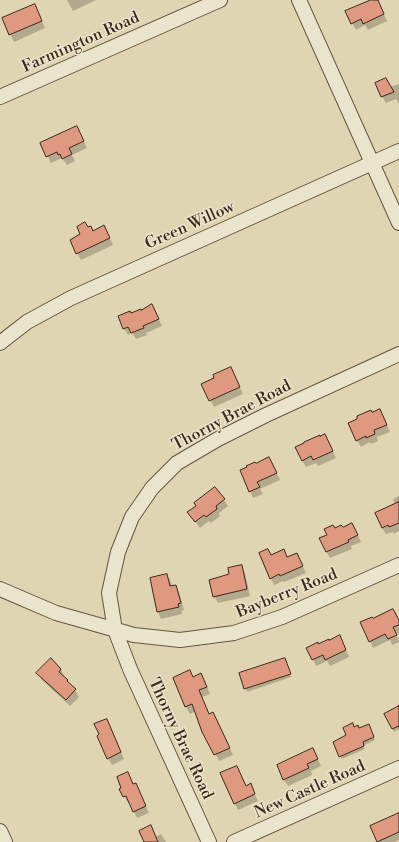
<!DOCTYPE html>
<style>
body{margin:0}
canvas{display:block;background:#e0d5b2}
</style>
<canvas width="399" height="842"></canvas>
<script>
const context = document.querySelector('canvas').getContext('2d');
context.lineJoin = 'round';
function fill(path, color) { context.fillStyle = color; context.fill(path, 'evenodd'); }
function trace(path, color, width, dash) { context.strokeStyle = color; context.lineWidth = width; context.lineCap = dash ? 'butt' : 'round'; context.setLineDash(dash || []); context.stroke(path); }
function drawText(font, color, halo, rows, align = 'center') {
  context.font = font + ' "Libre Bodoni",serif'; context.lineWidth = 3; context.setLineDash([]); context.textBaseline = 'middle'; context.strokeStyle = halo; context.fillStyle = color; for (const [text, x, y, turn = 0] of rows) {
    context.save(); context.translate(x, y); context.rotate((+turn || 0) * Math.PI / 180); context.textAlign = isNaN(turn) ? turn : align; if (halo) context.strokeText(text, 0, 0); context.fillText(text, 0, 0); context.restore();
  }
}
const shadow = new Path2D(`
 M67 0H96L73 11Z
 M373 0H377L387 21 368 30 365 25 356 30 352 23Z
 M38 12 45 28 14 42 3 19Z
 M399 84V104L396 99 386 103 382 96 390 87Z
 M77 127 87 148 72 155 75 161 67 165 62 158 51 163 41 143Z
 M91 227 94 232 107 233 113 245 81 260 77 253 81 235 88 228Z
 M155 312 162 326 146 333 147 335 136 339 132 333 128 335 124 329 131 314Z
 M234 374 243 394 214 407 210 400 215 379Z
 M372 413 383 417 390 432 377 437 378 441 371 444 370 442 361 447 357 440Z
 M329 442 336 458 318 466 316 463 306 467 302 460Z
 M273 465 280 480 260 489 263 494 253 498 250 491 241 471Z
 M215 488 224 500 228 506 219 513 220 516 211 523 209 521 200 528 193 519 197 506Z
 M399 496V531L394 534 393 532 386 534 382 528 395 504 393 499Z
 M342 528 356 531 361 542 351 546 352 549 330 558 326 551 328 536 334 529Z
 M284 551 288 558 297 554 306 573 284 582 283 581 274 585 271 578V556Z
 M241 566 245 573 250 596 218 603 214 596 230 575Z
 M167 575 171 582 172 586H175L179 592 184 610 181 611 182 614 161 619 158 612 151 579Z
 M399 621V633L396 634 399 640V642L392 645 390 640 373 648 370 641Z
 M340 636 349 657 330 666 327 661 316 666 313 659 318 645Z
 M285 659 291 677 247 692 240 674Z
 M61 669 64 676 63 677 75 690 79 697 70 706 42 680 38 673Z
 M190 671 194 678 201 674 205 681 210 694 202 697 210 715 216 720 233 755 219 761 196 711 190 714 186 707 174 678Z
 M399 704V729L394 732 385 714 398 708 397 705Z
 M110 727 124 759 112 765 108 758Z
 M354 728 359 729 370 728 375 740 363 746 365 749 342 759 340 756 347 736Z
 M313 749 321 766 311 771 312 775 288 786 284 780 278 765Z
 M128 773 134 785 139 791 149 813 137 818 130 803H128L121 790 123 789Z
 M250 785 258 801 238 810 235 804Z
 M399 814V840L395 842H378L371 827Z
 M151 826 156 837 161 834 166 842H145Z`);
const building = new Path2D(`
 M371 0H378L384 14 363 24 361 19 351 24 345 11Z
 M35 4 42 21 9 35 2 18Z
 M386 78 394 92 381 97 375 83Z
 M77 126 84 141 69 148 72 154 62 159 60 154 58 155 57 152 46 157 40 143Z
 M85 222 88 227 91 226 93 231 104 225 110 238 76 254 70 240 80 234 77 227Z
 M152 304 159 319 143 326 144 328 131 333 128 327 123 329 118 316 130 311 131 313 141 309V310Z
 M231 367 240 387 209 401 201 384 214 378 213 375Z
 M380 409 387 425 374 430 375 434 366 438V436L356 441 348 423 357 419V416L371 410 372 412Z
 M325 434 333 451 313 460 311 456 302 461 295 447 304 443V442L320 435V436Z
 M269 457 277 473 257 482 260 487 249 492 240 470 247 467 246 466 255 462 256 463Z
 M215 487 225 499 216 506 217 509 206 517 204 515 195 522 187 512 196 506 194 503Z
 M399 502V523L389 527 388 525 382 528 375 513Z
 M352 523 358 535 348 540 349 542 326 552 319 538 327 535 324 529 333 525 335 528 341 525 343 527Z
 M268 549 271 555 284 549 287 557 297 553 303 566 280 576 279 574 270 579 259 553Z
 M242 565 247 589 213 597 209 580 229 574 228 568Z
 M167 574 170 586 176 585 181 603 178 604 179 607 157 612 150 578Z
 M393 609 399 620V625L393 627 397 635 388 639 385 634 369 642 360 622 372 617 373 618Z
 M340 635 346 650 325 660 323 655 312 660 306 648 318 642V644L329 639V640Z
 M51 658 61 669 59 672 68 680 67 681 76 689 66 700 36 673Z
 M285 658 291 674 244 689 239 673Z
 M190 670 193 677 201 673 207 687 199 690 209 714 213 712 230 748 214 755 202 732 192 704 185 707 173 678Z
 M399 706V726L392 729 384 714Z
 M107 719 121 752 107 759 97 736 99 734 94 724Z
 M353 723 354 727 358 725 359 728 369 724 374 737 363 742 364 746 339 757 333 742 346 735 343 728Z
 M313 748 318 759 307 764 309 768 283 780 277 765Z
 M237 766 246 786 251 783 255 794 234 804 220 773Z
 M128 772 133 784 136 783 146 806 133 812 126 796 123 797 119 789 121 788 117 777Z
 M399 813V832L377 842 370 826Z
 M151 825 158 842H144L139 831Z`);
const minor = new Path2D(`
 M299 0 399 223
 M0 97 220 0
 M0 343 27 322 71 298 399 151
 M0 589 56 613 134 635 180 640 234 633 282 617 399 565
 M0 831 5 842
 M209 842 130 669 115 630 109 593 118 552 132 517 152 488 177 463 218 439 266 415 399 354
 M234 842 399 768`);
const streetNames = [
 ["Farmington Road",81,43,-24],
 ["Green Willow",190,226,-24],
 ["Thorny Brae Road",232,416,-28],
 ["Bayberry Road",287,594,-22],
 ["Thorny Brae Road",180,739,65],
 ["New Castle Road",310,790,-24]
];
fill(shadow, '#0003');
fill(building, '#df9980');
trace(building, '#3c2919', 1);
trace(minor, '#65543f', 16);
trace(minor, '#ebe4cd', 14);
drawText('16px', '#3c2919', '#ebe4cd', streetNames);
</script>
